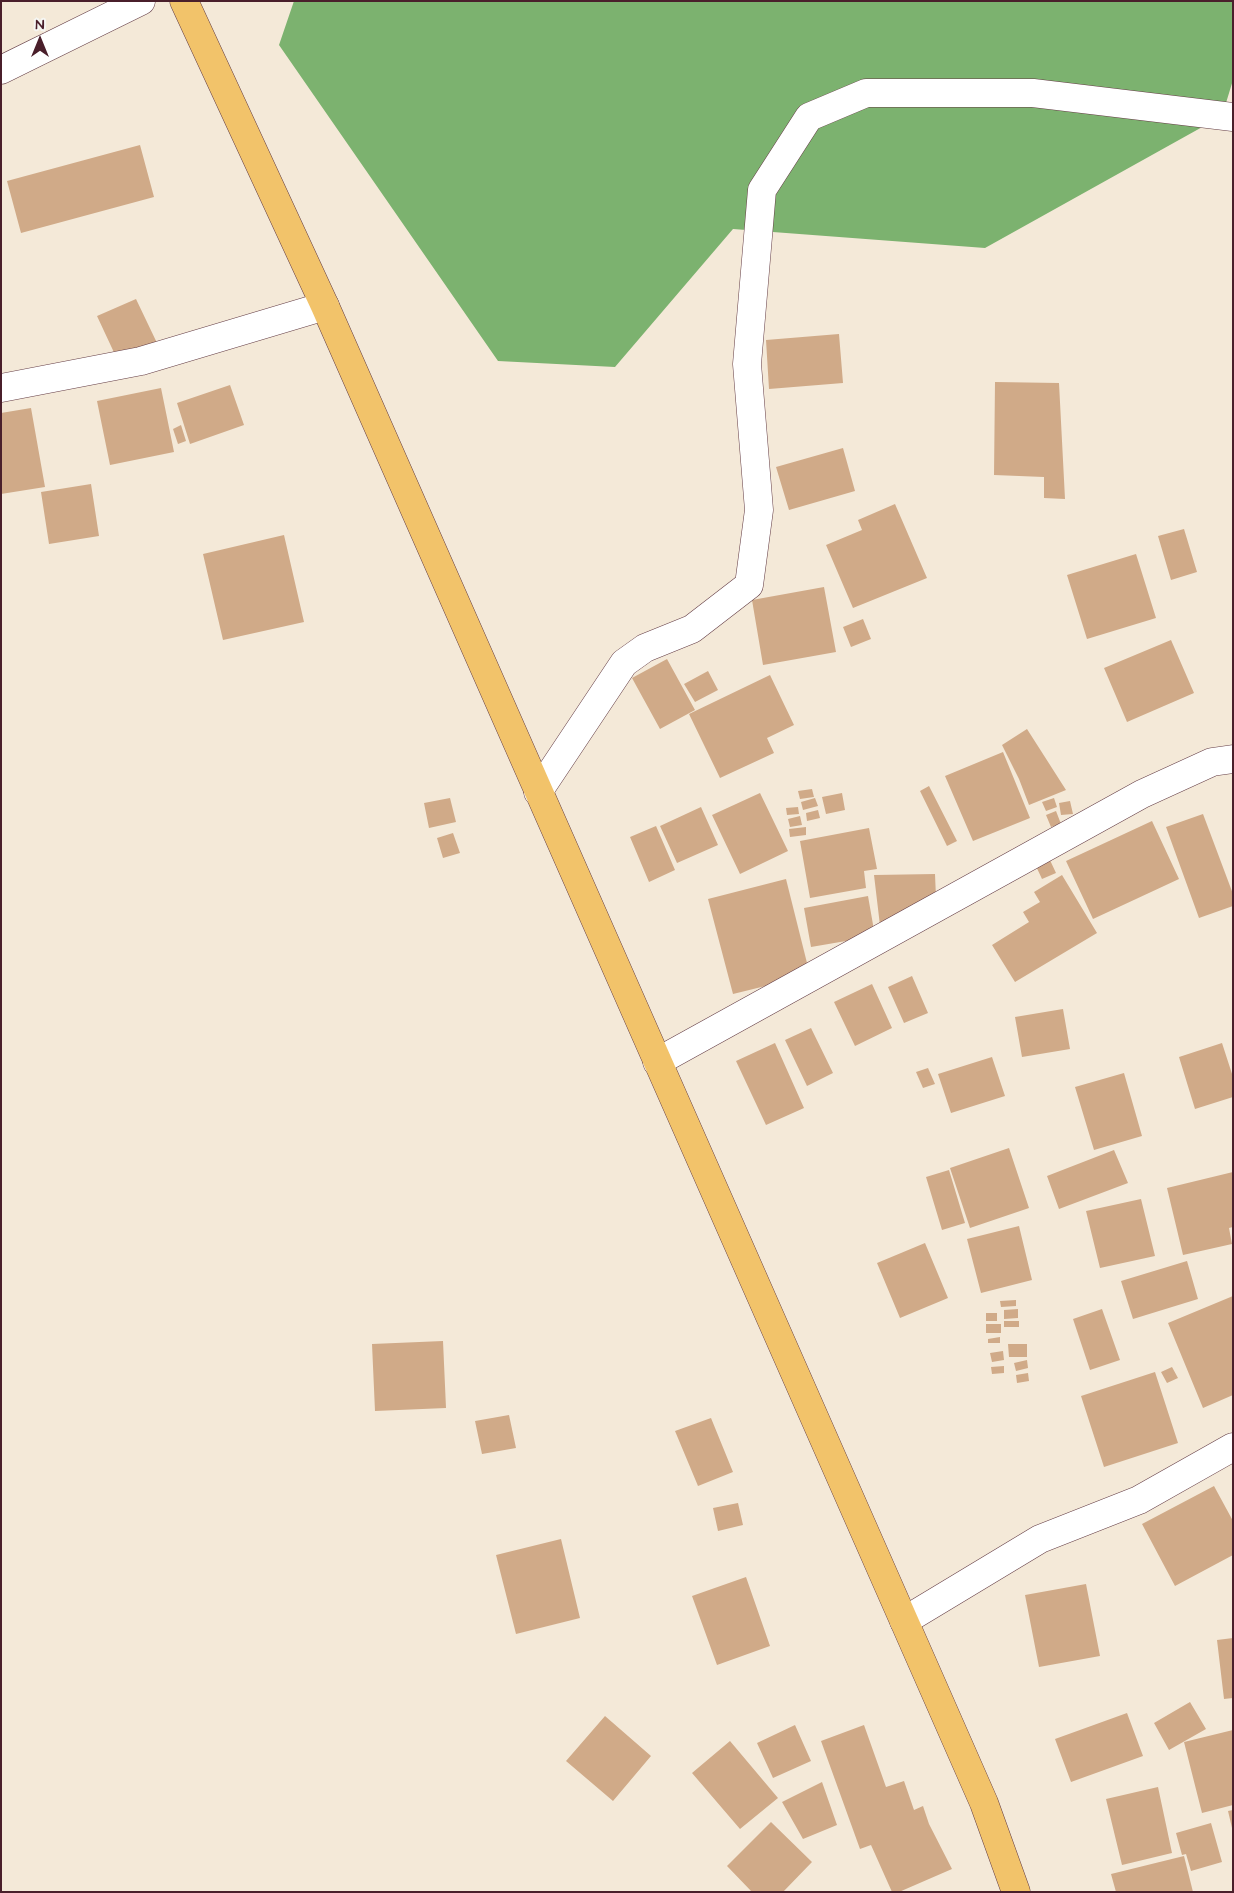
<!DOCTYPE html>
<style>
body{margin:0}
#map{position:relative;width:1234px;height:1893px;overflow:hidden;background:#f4e9d8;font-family:"Architects Daughter",sans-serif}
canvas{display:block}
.frame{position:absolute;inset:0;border:2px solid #4a1f2b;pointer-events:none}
.north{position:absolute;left:15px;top:15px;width:50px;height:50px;-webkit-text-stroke:4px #f6f6f2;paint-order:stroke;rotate:0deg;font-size:14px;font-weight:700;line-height:20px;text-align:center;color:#4a1f2b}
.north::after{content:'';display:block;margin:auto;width:18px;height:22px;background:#4a1f2b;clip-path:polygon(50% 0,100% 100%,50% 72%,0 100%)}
</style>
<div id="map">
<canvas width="1234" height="1893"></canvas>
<div class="frame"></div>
<div class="north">N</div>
</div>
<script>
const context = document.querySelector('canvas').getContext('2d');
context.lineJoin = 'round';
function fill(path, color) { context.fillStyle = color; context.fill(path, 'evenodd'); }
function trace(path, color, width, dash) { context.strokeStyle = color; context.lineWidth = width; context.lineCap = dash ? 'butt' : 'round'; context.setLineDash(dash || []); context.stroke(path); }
const forest = new Path2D(`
 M294 1H1233V80L1222 116 985 248 733 229 615 367 498 361 279 45Z`);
const building = new Path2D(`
 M140 145 154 197 21 233 7 181Z
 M136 299 157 343 118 361 97 316Z
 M839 334 843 383 769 389 766 340Z
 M995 382 1059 383 1065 499 1044 498V477L994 475Z
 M230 385 244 425 190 444 177 403Z
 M161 388 174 452 110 465 97 401Z
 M31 408 45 487 1 494V413Z
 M181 425 186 441 178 444 173 429Z
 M843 448 855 491 789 510 776 467Z
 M91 484 99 536 49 544 41 492Z
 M895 504 927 578 853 608 826 545 862 530 858 520Z
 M1184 529 1197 572 1171 580 1158 536Z
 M284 535 304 622 223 640 203 554Z
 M1136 554 1156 618 1087 639 1067 575Z
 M824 587 836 652 763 665 752 600Z
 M863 619 871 639 851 647 843 627Z
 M1171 640 1194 693 1127 722 1104 668Z
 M667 659 695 710 660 729 632 678Z
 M708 671 718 690 695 702 684 684Z
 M770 675 794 725 767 738 774 753 720 778 689 714Z
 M1027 729 1066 790 1029 805 1019 779 1002 745Z
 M1003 752 1030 818 973 841 945 776Z
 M929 786 957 841 947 846 920 791Z
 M812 789 814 797 800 799 798 791Z
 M760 793 788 851 740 874 712 815Z
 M842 793 845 810 826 814 822 797Z
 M450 798 456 822 429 828 424 803Z
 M815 798 818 806 803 810 801 802Z
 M1054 798 1057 807 1046 811 1042 802Z
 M1070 801 1073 814 1061 815 1059 803Z
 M701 807 718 845 677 863 660 826Z
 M798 807 799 814 787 815 786 808Z
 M818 810 820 818 807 821 806 813Z
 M1056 811 1061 824 1051 827 1046 815Z
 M1203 814 1233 894V906L1199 918 1166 827Z
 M800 816 802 825 790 827 788 819Z
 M1152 821 1179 879 1093 919 1066 861Z
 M656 826 675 870 649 882 630 837Z
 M806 827V835L790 837 789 829Z
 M869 828 877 869 864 871 866 888 810 898 800 841Z
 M453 833 460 853 443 858 437 838Z
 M1049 858 1056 873 1042 879 1035 864Z
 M935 874 936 898 881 934 874 875Z
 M1062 875 1097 933 1015 982 992 945 1029 922 1023 912 1040 902 1034 892Z
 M786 879 810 975 733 994 708 899Z
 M868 896 875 936 811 947 804 908Z
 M912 976 928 1013 904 1023 888 987Z
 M872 984 892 1028 855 1046 834 1002Z
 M1063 1009 1070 1049 1022 1057 1015 1017Z
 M811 1028 833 1073 807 1086 785 1040Z
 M775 1043 804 1108 766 1125 736 1061Z
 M1222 1043 1233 1077V1097L1195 1109 1179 1057Z
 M992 1057 1005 1096 951 1113 938 1074Z
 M928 1068 935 1084 923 1088 916 1072Z
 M1124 1073 1142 1136 1094 1150 1075 1087Z
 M1009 1148 1029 1208 970 1228 950 1168Z
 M1114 1150 1128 1183 1059 1209 1047 1176Z
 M949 1170 965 1223 942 1230 926 1177Z
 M1233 1172V1227L1229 1228 1232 1244 1183 1255 1167 1188Z
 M1141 1199 1155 1256 1100 1268 1086 1211Z
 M1019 1226 1032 1280 981 1293 967 1239Z
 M925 1243 948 1298 900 1318 877 1263Z
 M1187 1261 1198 1299 1133 1319 1121 1281Z
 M1233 1296V1395L1203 1408 1168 1323Z
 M1016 1300V1306L1001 1307 1000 1301Z
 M1018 1309V1318L1004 1319V1310Z
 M1102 1309 1120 1360 1090 1370 1073 1319Z
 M986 1313H997V1321H986Z
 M1004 1321H1019V1327H1004Z
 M986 1324H1001V1333H986Z
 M1000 1337V1343H988V1339Z
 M443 1341 446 1408 375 1411 372 1344Z
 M1008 1344H1027V1357H1009Z
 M1003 1351 1004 1360 992 1362 990 1353Z
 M1027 1360 1028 1368 1016 1371 1014 1363Z
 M1004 1366V1373L992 1374 991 1367Z
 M1172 1367 1178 1378 1167 1383 1161 1372Z
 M1155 1372 1178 1443 1104 1467 1081 1396Z
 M1028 1373 1029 1381 1017 1383 1016 1375Z
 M509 1415 516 1448 482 1454 475 1421Z
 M711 1418 733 1472 698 1486 675 1431Z
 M1214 1486 1233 1521V1555L1175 1586 1142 1524Z
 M738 1503 743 1525 718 1531 713 1508Z
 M561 1539 580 1618 516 1634 496 1555Z
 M746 1577 770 1646 717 1665 692 1596Z
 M1086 1584 1100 1656 1039 1667 1025 1595Z
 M1233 1638V1698L1224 1699 1217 1640Z
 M1190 1702 1206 1729 1169 1750 1154 1723Z
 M1127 1713 1143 1756 1071 1782 1055 1739Z
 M605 1716 651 1756 613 1801 566 1761Z
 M795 1725 811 1761 773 1778 757 1743Z
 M864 1725 886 1787 904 1781 914 1810 923 1806 929 1824 952 1869 899 1892H892L871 1845 860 1849 821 1741Z
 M1233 1730V1805L1202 1813 1184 1742Z
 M730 1741 778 1798 740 1829 692 1773Z
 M822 1782 837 1825 803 1839 782 1802Z
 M1158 1787 1172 1853 1122 1865 1106 1799Z
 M1233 1810V1828H1232L1228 1811Z
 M771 1822 812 1862 783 1892H752L727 1866Z
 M1211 1823 1222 1862 1191 1871 1186 1854 1182 1855 1176 1833Z
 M1184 1856 1193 1892H1116L1111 1874Z`);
const street = new Path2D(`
 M1 70 141 1
 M1 388 141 361 325 306
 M538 792 624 663 645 648 692 629 749 585 759 510 747 364 762 190 809 117 866 93H1033L1233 117
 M657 1062 1142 794 1212 762 1233 759
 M904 1621 1040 1539 1139 1500 1233 1447`);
const primary = new Path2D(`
 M184 1 325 306 904 1621 984 1803 1016 1892`);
fill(forest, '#7cb26f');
fill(building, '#d0aa88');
trace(street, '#643d45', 29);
trace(primary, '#643d45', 29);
trace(street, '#fff', 28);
trace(primary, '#f2c36a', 28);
</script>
